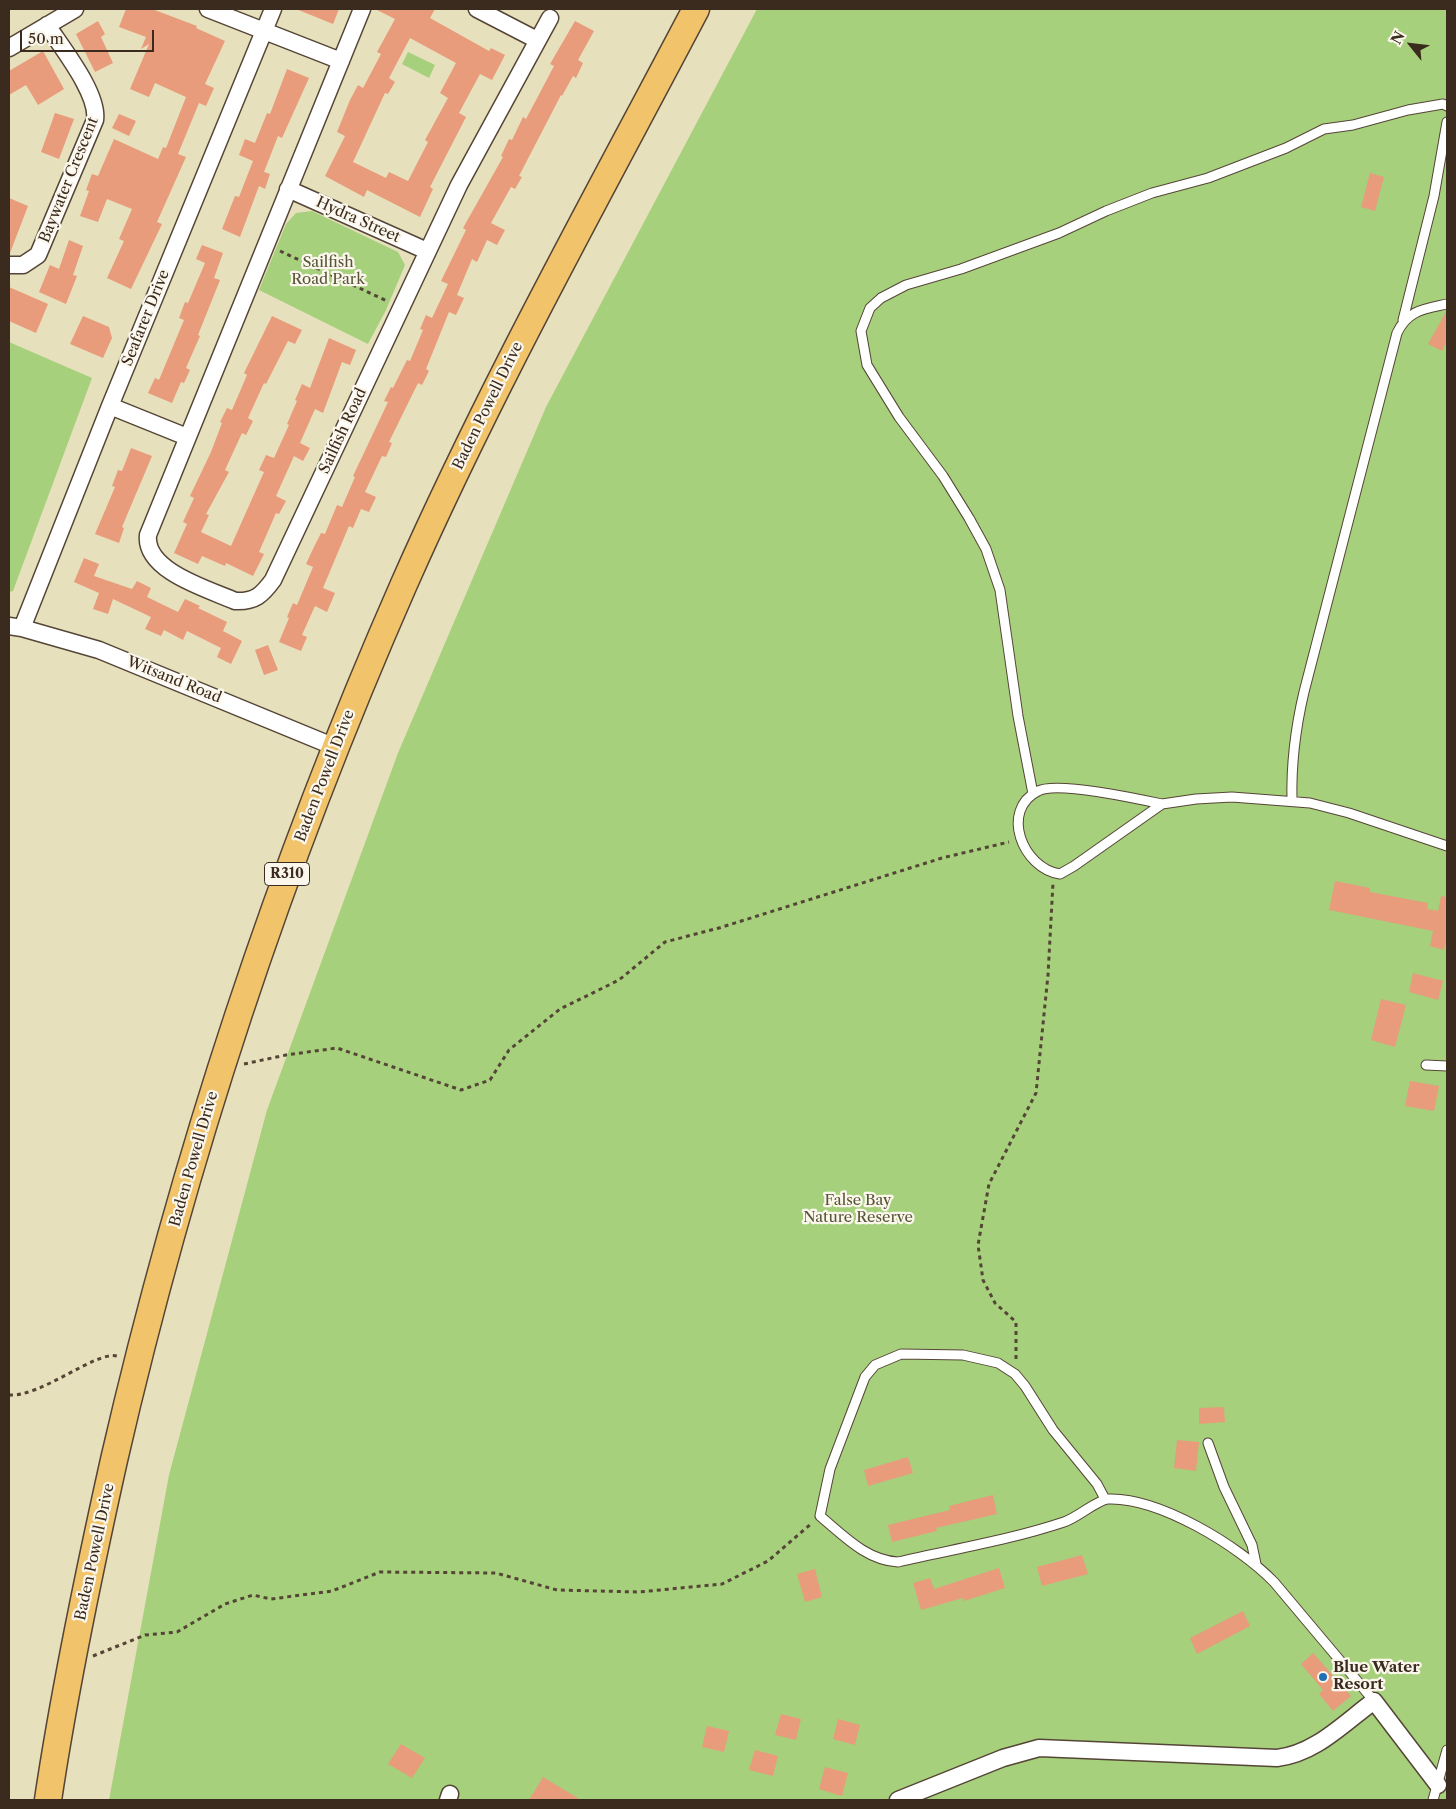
<!DOCTYPE html>
<style>
body{margin:0}
#map{position:relative;width:1456px;height:1809px;overflow:hidden;background:#e7e0bc;font-family:"Libre Caslon Text",serif}
canvas{display:block}
.frame{position:absolute;inset:0;border:10px solid #3b2a1e;pointer-events:none}
.north{position:absolute;left:1386px;top:20px;width:50px;height:50px;-webkit-text-stroke:4px #fbf7ec;paint-order:stroke;rotate:299deg;font-size:14px;font-weight:700;line-height:20px;text-align:center;color:#3b2a1e}
.north::after{content:'';display:block;margin:auto;width:18px;height:22px;background:#3b2a1e;clip-path:polygon(50% 0,100% 100%,50% 72%,0 100%)}
.scale{position:absolute;left:20px;top:30px;width:134px;height:22px;box-sizing:border-box;border:2px solid #3b2a1e;border-top:0;padding-left:6px;font-size:15px;line-height:18px;white-space:nowrap;color:#3b2a1e;-webkit-text-stroke:4px #fbf7ec;paint-order:stroke}
</style>
<div id="map">
<canvas width="1456" height="1809"></canvas>
<div class="frame"></div>
<div class="north">N</div>
<div class="scale">50 m</div>
</div>
<script>
const context = document.querySelector('canvas').getContext('2d');
context.lineJoin = 'round';
function fill(path, color) { context.fillStyle = color; context.fill(path, 'evenodd'); }
function trace(path, color, width, dash) { context.strokeStyle = color; context.lineWidth = width; context.lineCap = dash ? 'butt' : 'round'; context.setLineDash(dash || []); context.stroke(path); }
function drawText(font, color, halo, rows, align = 'center') {
  context.font = font + ' "Libre Caslon Text",serif'; context.lineWidth = 4.5; context.setLineDash([]); context.textBaseline = 'middle'; context.strokeStyle = halo; context.fillStyle = color; for (const [text, x, y, turn = 0] of rows) {
    context.save(); context.translate(x, y); context.rotate((+turn || 0) * Math.PI / 180); context.textAlign = isNaN(turn) ? turn : align; if (halo) context.strokeText(text, 0, 0); context.fillText(text, 0, 0); context.restore();
  }
}
const green = new Path2D(`
 M757 9H1447V1800H109L169 1475 267 1110 398 753 546 407Z
 M408 52 435 65 429 78 402 64Z
 M312 211 398 252 405 265 386 310 368 344 259 290 286 224 296 213Z
 M9 342 92 378 13 591 9 592Z`);
const building = new Path2D(`
 M126 9H152L197 26 196 28 225 41 205 84 214 88 206 106 199 103 178 154 186 157 157 222 162 224 131 289 107 278 124 241 119 239 132 209 107 199 98 222 80 216 89 191 86 190 92 174 98 176 114 139 158 159 163 147 166 148 186 97 155 83 149 97 130 89 149 44 141 49 146 37 119 27Z
 M296 9H339L333 24Z
 M375 9H435L430 18 489 51 491 48 505 55 492 80 480 74 459 113 466 117 430 187 433 189 420 217 367 190 364 197 325 176 345 136 337 132 350 100 358 85 363 88 381 54 377 52 395 19ZM410 38 456 63 440 93 448 98 425 140 428 142 408 181 389 172 386 178 353 162 385 93 388 94 395 82 389 78Z
 M98 21 105 34 101 37 113 63 95 72 76 34Z
 M575 21 594 31 578 60 583 63 576 78 573 76 562 96 561 95 519 176 522 177 515 189 511 187 491 223 505 230 497 245 487 240 477 262 472 259 457 295 464 298 456 315 449 312 426 369 429 371 422 385 418 383 389 442 392 443 386 457 382 456 365 492 376 497 369 512 361 509 353 528 349 526 323 588 335 593 327 612 315 606 302 635 307 637 301 651 279 642 289 618 287 617 293 603 297 605 313 567 306 564 312 551 321 533 325 534 337 505 342 507 355 477 353 476 388 402 384 401 391 387 393 388 407 360 410 361 423 330 420 329 426 315 432 318 448 284 441 281 466 230 463 228 503 157 501 156 509 139 512 140 523 117 526 119 554 66 550 64Z
 M43 51 64 89 38 105 26 85 9 95V71Z
 M287 69 309 78 282 138 278 136 264 172 270 174 265 189 259 186 240 237 222 229 235 196 239 197 253 161 239 155 245 139 255 143 267 113 270 114Z
 M55 113 74 119 59 159 41 152Z
 M119 114 136 121 129 136 112 128Z
 M1370 173 1384 177 1375 211 1361 207Z
 M9 198 28 206 10 253H9Z
 M69 240 83 246 73 275 77 276 66 304 39 292 50 265 59 269Z
 M202 245 223 253 214 278 220 280 198 335 200 336 186 368 190 370 184 383 181 382 172 403 148 393 155 378 159 380 184 320 179 318 185 302 188 303 205 263 196 259Z
 M9 287 48 304 36 333 9 321Z
 M1447 310V341L1442 351 1428 344Z
 M83 316 109 327 112 338 103 358 70 344Z
 M272 316 302 330 295 344 288 341 266 384 264 383 248 418 253 421 246 435 242 433 225 470 229 472 206 514 209 515 201 532 231 546 264 472 259 470 266 455 274 458 289 425 287 424 297 401 295 400 302 384 310 388 329 338 356 350 350 365 342 362 323 413 315 409 300 443 310 448 303 461 294 456 276 496 286 501 279 514 276 513 259 552 264 554 253 576 226 563 225 566 202 556 198 564 174 553 187 524 183 522 194 498 190 496 211 452 222 423 220 422 227 408 232 410 247 375 244 373Z
 M131 448 152 456 122 527 124 528 119 543 95 534 115 487 112 486 118 470 122 471Z
 M84 558 99 564 94 576 132 589 137 581 151 588 147 597 178 612 185 599 200 606 198 608 227 622 223 631 242 641 231 664 217 657 221 648 187 631 183 640 164 630 161 636 145 629 151 617 113 599 108 614 93 609 99 593 74 582Z
 M268 645 278 670 264 675 255 650Z
 M1335 881 1370 888V892L1428 903 1427 909 1438 911 1441 896 1447 897V936L1444 950 1430 946 1433 931 1329 910Z
 M1413 973 1443 981 1438 1000 1409 992Z
 M1381 999 1406 1005 1395 1047 1371 1040Z
 M1410 1081 1439 1086 1434 1111 1405 1106Z
 M1224 1407 1225 1422 1199 1424V1408Z
 M1177 1440 1199 1442 1196 1471 1174 1468Z
 M908 1457 913 1473 868 1486 864 1470Z
 M993 1495 997 1514 936 1528 937 1531 892 1542 888 1525 950 1510 949 1506Z
 M1082 1555 1088 1574 1042 1586 1037 1567Z
 M999 1568 1005 1588 964 1601 963 1598 921 1610 913 1583 930 1578 934 1589Z
 M815 1569 822 1597 805 1602 797 1574Z
 M1243 1611 1250 1626 1197 1654 1190 1638Z
 M1313 1653 1351 1696 1333 1711 1319 1694 1323 1690 1301 1664Z
 M781 1714 801 1719 796 1740 775 1735Z
 M838 1719 860 1725 855 1745 833 1739Z
 M707 1726 729 1731 724 1752 702 1747Z
 M401 1744 425 1758 412 1778 388 1764Z
 M755 1750 778 1756 773 1776 749 1770Z
 M825 1767 848 1773 842 1796 819 1789Z
 M543 1777 581 1800H529Z`);
const path = new Path2D(`
 M280 251 387 301
 M244 1064 286 1055 337 1048 461 1090 490 1080 509 1050 560 1009 619 980 665 942 719 928 942 858 1009 842
 M1016 1359V1322L995 1303 983 1280 978 1245 989 1184 1036 1093 1048 975 1053 883
 M9 1395C42 1397 95 1351 117 1356
 M93 1656 145 1635 177 1632 225 1604 253 1595 271 1599 332 1591 380 1572 496 1573 557 1590 639 1592 722 1584 768 1561 812 1523`);
const service = new Path2D(`
 M1403 320 1434 196 1447 122
 M1033 794 1018 716 1000 590 986 549 969 518 943 476 899 417 867 365 861 331 870 308 881 298 906 285 961 269 1059 233 1106 211 1152 193 1208 178 1286 148 1324 129 1353 125 1408 110 1443 104 1447 106
 M1292 801C1291 762 1295 730 1304 692L1397 333C1408 310 1424 309 1447 304
 M1162 804C1139 799 1056 781 1038 791 1000 810 1022 868 1060 874L1074 866 1162 804 1196 799 1232 797 1310 803 1349 813 1447 846
 M1426 1065 1447 1066
 M1208 1443 1224 1487 1252 1545 1256 1564
 M1105 1499 1097 1484 1053 1430 1025 1386 1015 1374 998 1363 963 1355 901 1354 875 1365 865 1377 830 1469 820 1516C844 1536 866 1560 898 1562 954 1549 1010 1540 1064 1522 1077 1518 1097 1500 1108 1499 1159 1497 1239 1546 1274 1582L1374 1701
 M1433 1800 1447 1750`);
const minor = new Path2D(`
 M208 9 341 61
 M362 9 148 535C144 571 208 589 235 601 255 602 262 595 273 580L459 185 550 18
 M477 9 537 40
 M9 48 75 9
 M288 189 427 251
 M9 265H23L38 255 95 120C99 94 62 48 47 25
 M110 406 187 437
 M9 626 22 628 99 650 335 747
 M22 628 110 406 273 9
 M448 1800 450 1794
 M898 1800 1003 1758 1039 1748 1277 1758C1315 1754 1344 1723 1374 1701L1438 1785`);
const primary = new Path2D(`
 M48 1800C65 1686 89 1572 114 1460 183 1160 280 866 404 584 491 387 596 199 696 9`);
const markers = [
 [1323,1677,5,"#1f6fb2"]
];
const shields = [
 [287,874,45]
];
const shieldNames = [
 ["R310",287,874]
];
const streetNames = [
 ["Baywater Crescent",69,180,-68],
 ["Hydra Street",358,220,24],
 ["Seafarer Drive",146,318,-68],
 ["Baden Powell Drive",488,406,-64],
 ["Sailfish Road",343,431,-65],
 ["Witsand Road",174,680,22],
 ["Baden Powell Drive",325,776,-69],
 ["Baden Powell Drive",194,1159,-74],
 ["Baden Powell Drive",95,1552,-78]
];
const parkNames = [
 ["Sailfish",328,263],
 ["Road Park",328,280],
 ["False Bay",858,1201],
 ["Nature Reserve",858,1218]
];
const poiNames = [
 ["Blue Water",1333,1668],
 ["Resort",1333,1685]
];
fill(green, '#a6d07c');
fill(building, '#e89c7c');
trace(service, '#554536', 11);
trace(minor, '#554536', 19);
trace(primary, '#554536', 29);
trace(path, '#554536', 3, [4, 4]);
trace(service, '#fff', 9);
trace(minor, '#fff', 16);
trace(primary, '#f1c36a', 26);
for (const [x, y, r, color] of markers) { const dot = new Path2D(); dot.arc(x, y, r, 0, 2 * Math.PI); context.fillStyle = color; context.fill(dot); trace(dot, '#fbf7ec', 2); }
for (const [x, y, w] of shields) { const box = new Path2D(); box.roundRect(x - w / 2, y - 11.5, w, 23, 4); context.fillStyle = '#fbf7ec'; context.fill(box); trace(box, '#3b2a1e', 1); }
drawText('bold 14px', '#3b2a1e', null, shieldNames);
drawText('15px', '#3b2a1e', '#fbf7ec', streetNames);
drawText('15px', '#565436', '#fbf7ec', parkNames);
drawText('bold 15px', '#3b2a1e', '#fbf7ec', poiNames, 'left');
</script>
